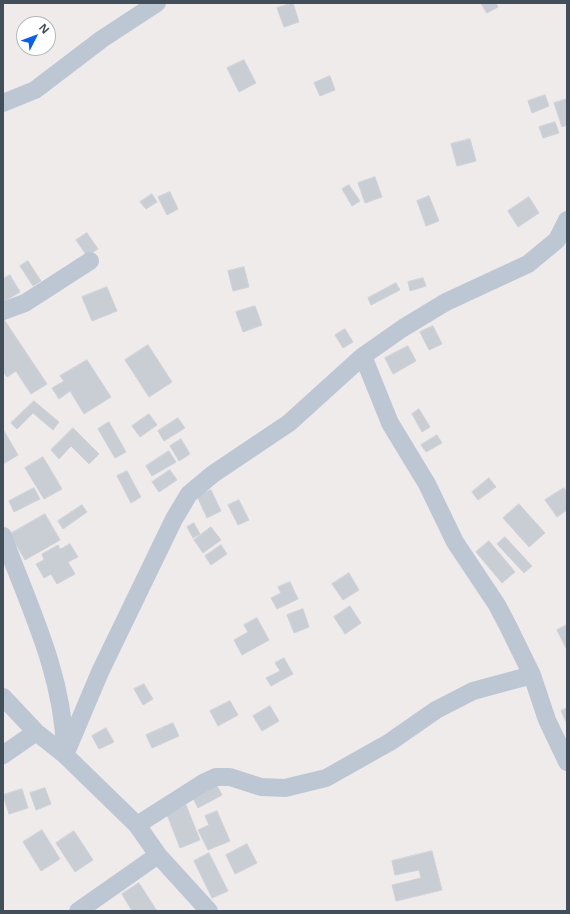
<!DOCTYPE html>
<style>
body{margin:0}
#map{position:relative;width:570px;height:914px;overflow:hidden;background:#efebeb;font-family:"Noto Sans",sans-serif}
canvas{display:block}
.frame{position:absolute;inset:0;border:4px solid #424e5a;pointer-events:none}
.north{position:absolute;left:16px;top:16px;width:40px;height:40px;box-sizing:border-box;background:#fff;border:1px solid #b3b8bd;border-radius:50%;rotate:48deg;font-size:11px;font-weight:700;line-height:16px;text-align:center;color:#424e5a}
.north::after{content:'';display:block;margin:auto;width:14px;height:18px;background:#095eeb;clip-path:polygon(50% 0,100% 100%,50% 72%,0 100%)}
</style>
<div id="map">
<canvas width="570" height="914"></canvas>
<div class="frame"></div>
<div class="north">N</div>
</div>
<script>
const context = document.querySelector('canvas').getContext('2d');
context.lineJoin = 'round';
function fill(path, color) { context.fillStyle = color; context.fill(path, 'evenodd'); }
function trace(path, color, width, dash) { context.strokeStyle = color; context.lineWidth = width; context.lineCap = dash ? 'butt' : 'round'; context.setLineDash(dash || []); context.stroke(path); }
const building = new Path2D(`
 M293 3 299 22 284 27 277 8Z
 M481 3H496L498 7 487 13Z
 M244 60 256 83 239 92 227 68Z
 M330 76 335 90 320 96 314 83Z
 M545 95 549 106 532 113 528 101Z
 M567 99V125L562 127 554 103Z
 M555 122 559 133 543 138 539 127Z
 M470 139 476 161 457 166 451 144Z
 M375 177 382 197 365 203 358 183Z
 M349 185 360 201 352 206 342 189Z
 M170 192 178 209 167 215 158 197Z
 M152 194 157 202 146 209 140 202Z
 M429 196 439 221 426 226 417 201Z
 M529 197 539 213 518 227 508 211Z
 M87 233 98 249 87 256 76 240Z
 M28 261 41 281 33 286 20 266Z
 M244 267 249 287 233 291 228 271Z
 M10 275 20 292 3 302V279Z
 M423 278 426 286 410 291 408 282Z
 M396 283 400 290 371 305 368 298Z
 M107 287 117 311 92 321 82 297Z
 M255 306 262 325 243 332 236 312Z
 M3 318 47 384 31 394 16 371 7 377 3 372V356L5 355 3 353Z
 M433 326 442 344 429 350 420 332Z
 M345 329 353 342 343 348 335 335Z
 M148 345 172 382 149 397 125 360Z
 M408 346 416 361 393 374 385 358Z
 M87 360 111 397 84 414 70 391 59 399 52 388 64 381 60 376Z
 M34 401 59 422 53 430 33 413 17 429 11 423Z
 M419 409 430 427 422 432 412 414Z
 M149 414 157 425 140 437 132 426Z
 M178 418 185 428 164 441 158 431Z
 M109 422 126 452 115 458 98 429Z
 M73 428 99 454 89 464 71 446 59 459 51 450Z
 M3 429 18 455 3 464Z
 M437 435 442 443 426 452 421 445Z
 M181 439 190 454 179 461 170 446Z
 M169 451 176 462 152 476 146 466Z
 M43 457 62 489 44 499 25 468Z
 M170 470 177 480 159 492 152 482Z
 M127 471 141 497 131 503 117 476Z
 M489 478 496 487 478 500 472 492Z
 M34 488 40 499 14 512 9 501Z
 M564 488 567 492V510L557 517 545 500Z
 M211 490 221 511 207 518 197 496Z
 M239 500 249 520 238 525 228 505Z
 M519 504 545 533 529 547 503 518Z
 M82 505 87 512 63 529 58 521Z
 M45 514 60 540 25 560 10 534Z
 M194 523 200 534 193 538 187 527Z
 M211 527 221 540 203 553 194 540Z
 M505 537 532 566 524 573 497 544Z
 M489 541 515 572 502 583 476 552Z
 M70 544 78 557 68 562 75 574 57 584 51 574 44 578 36 564 44 560 42 554 58 545 60 549Z
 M221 545 227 554 211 565 205 556Z
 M349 573 359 590 343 600 332 584Z
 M290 582 298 599 277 609 271 598 281 593 278 587Z
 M350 606 361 623 345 634 334 617Z
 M303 609 309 627 294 633 287 615Z
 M257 618 269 640 242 655 234 640 248 632 244 625Z
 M567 625V650L557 630Z
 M284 658 293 674 271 686 266 678 280 671 275 663Z
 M144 684 153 699 143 705 134 689Z
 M230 701 238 715 218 726 210 711Z
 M270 706 279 721 262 731 253 716Z
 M567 708V724L561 711Z
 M173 723 179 736 152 748 146 735Z
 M106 728 114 742 99 749 92 736Z
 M216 784 222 795 198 808 192 796Z
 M45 788 51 804 36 810 30 793Z
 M22 789 28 808 9 814 3 795Z
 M186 805 200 840 180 848 166 812Z
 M217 811 230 841 208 850 198 830 209 825 205 816Z
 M42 830 60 859 41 871 23 842Z
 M74 831 93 860 75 872 56 843Z
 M247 844 257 863 235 874 226 855Z
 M432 851 442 890 396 901 392 885 421 878 419 870 395 875 392 861Z
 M209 853 228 891 212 898 194 861Z
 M139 883 157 911H132L122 894Z`);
const minor = new Path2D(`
 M3 103 35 90 102 39 157 3
 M3 311 25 303 90 261
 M363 356 390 423 427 484 455 542 497 605 508 626 532 675 547 720 567 762
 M3 536C29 607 62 671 65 748
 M3 697 36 732 65 755 137 825 158 855 209 911
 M3 755 36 732
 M65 755 100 672 174 519 189 494 213 474 289 423 363 356 403 328 446 302 528 264 557 240 567 220
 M137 825 203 783 216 777H230L261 787 285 788 326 778 390 742 436 710 473 691 532 675
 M78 911 158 855`);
fill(building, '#c9cdd4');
trace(building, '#cfd1d8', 1);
trace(minor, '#bdc7d3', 18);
</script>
